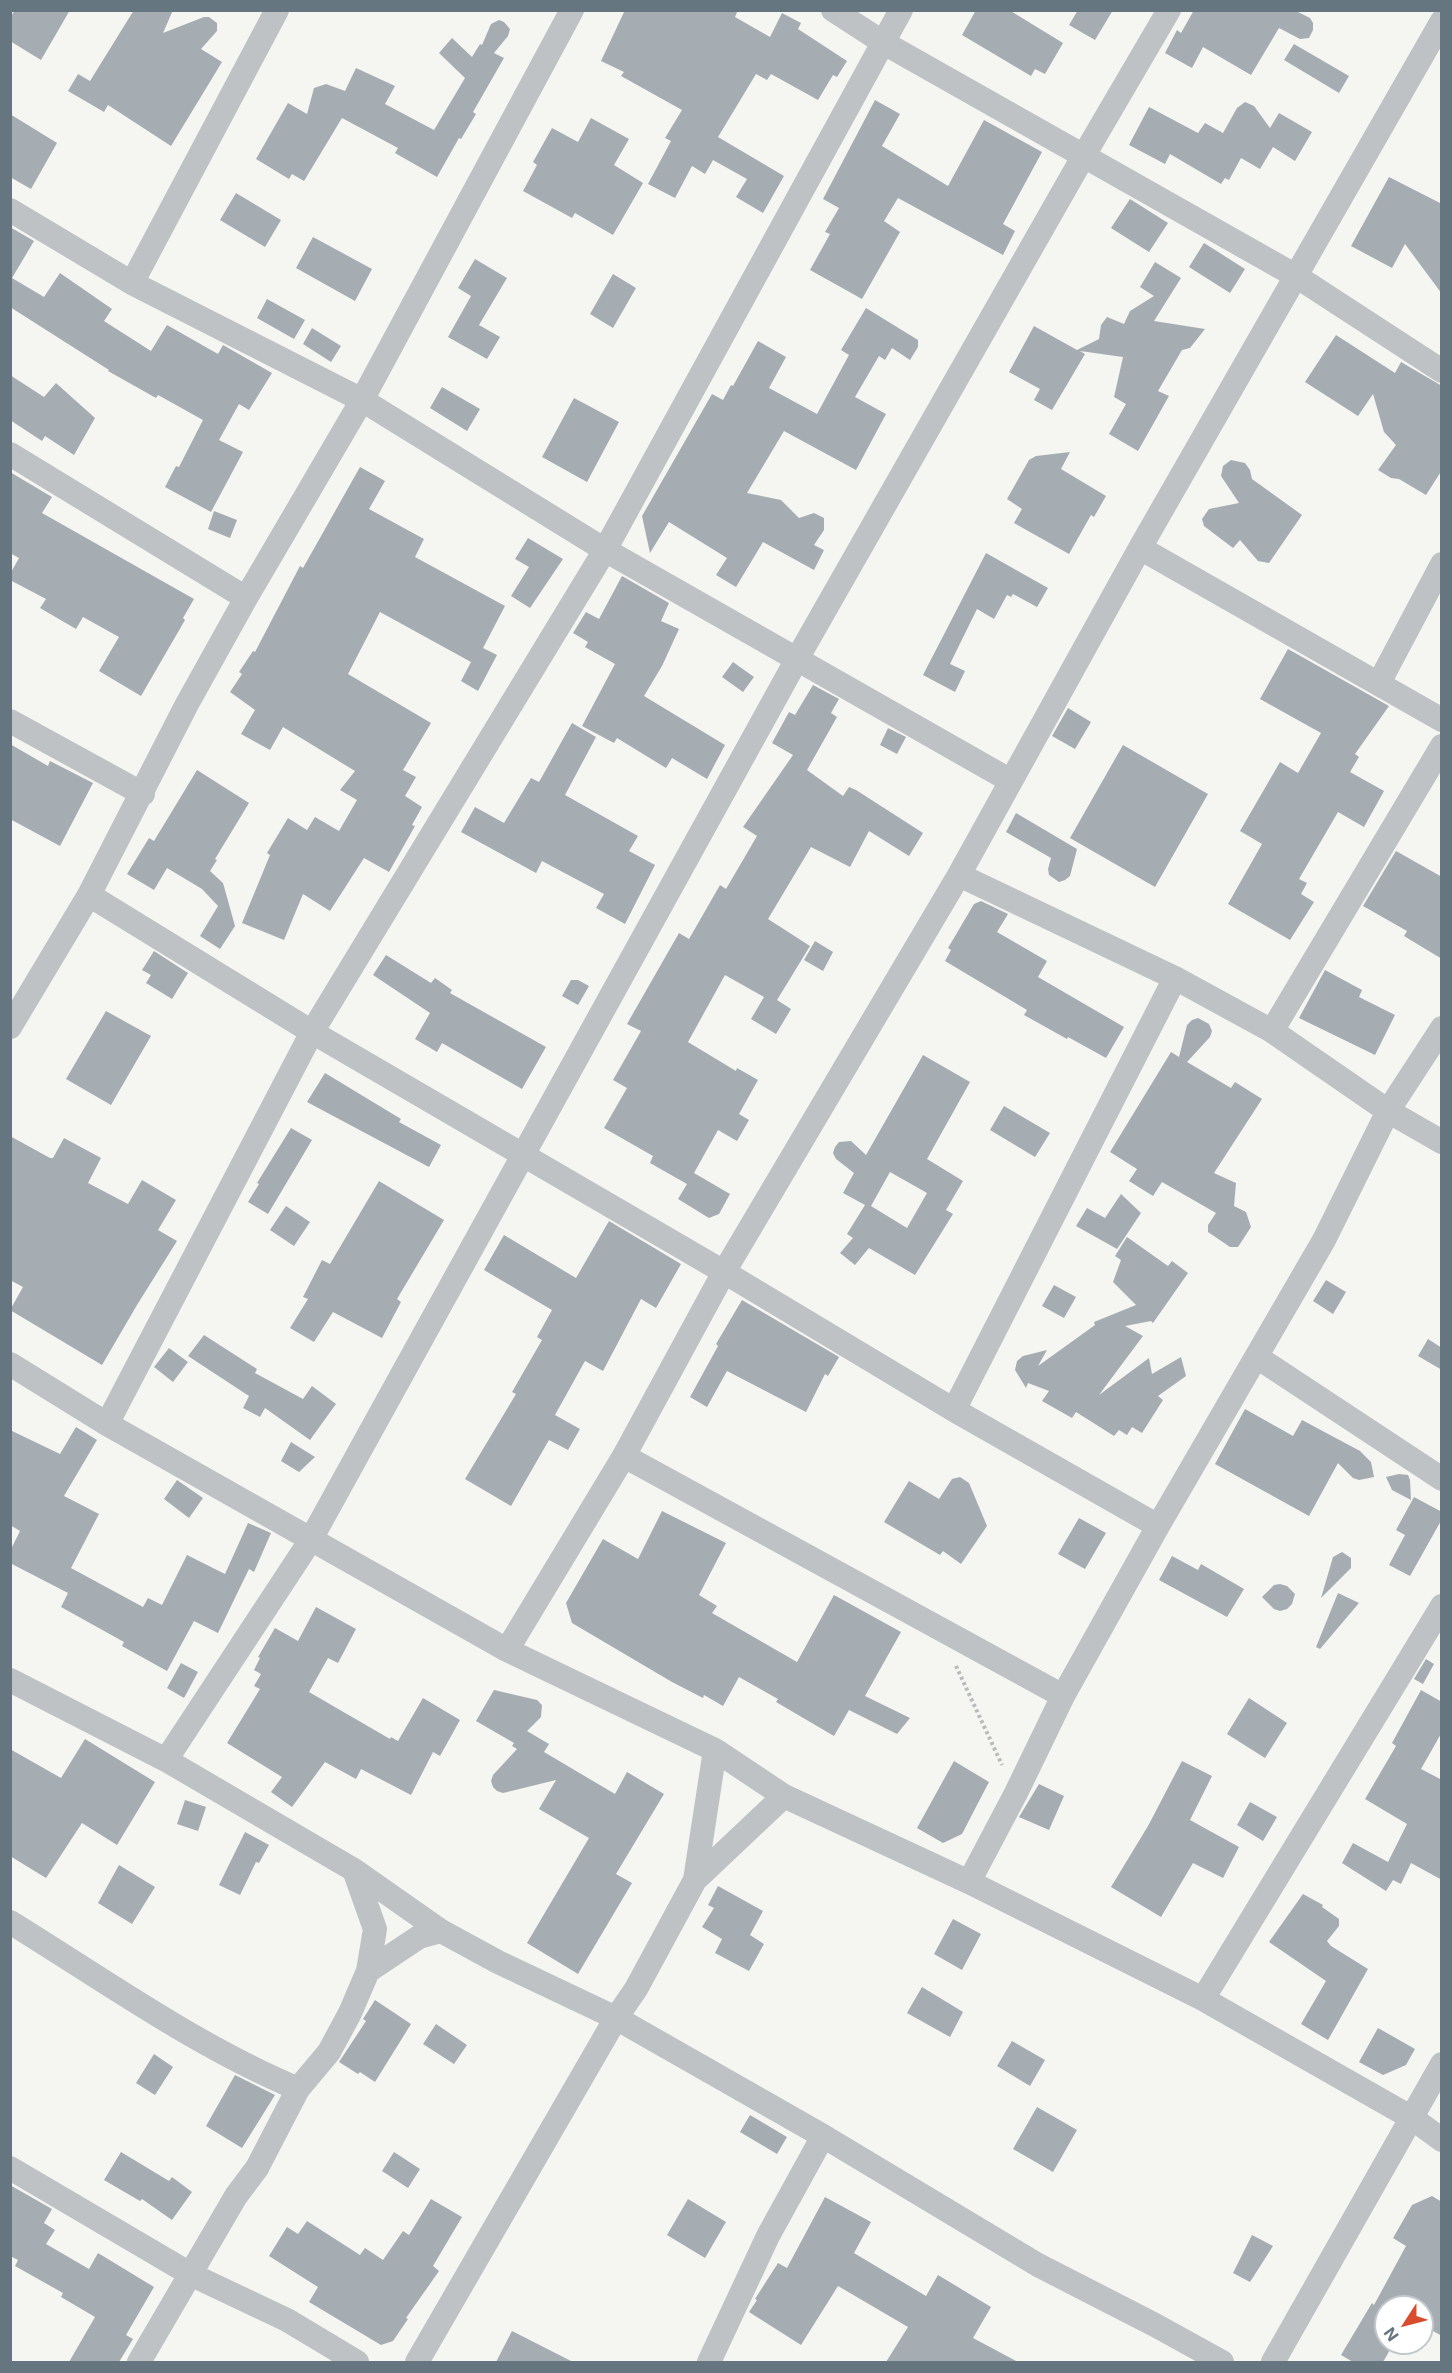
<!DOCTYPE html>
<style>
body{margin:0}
#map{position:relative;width:1452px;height:2373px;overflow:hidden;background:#f5f5f2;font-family:Inter,sans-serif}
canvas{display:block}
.frame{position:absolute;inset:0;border:12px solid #667681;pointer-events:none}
.north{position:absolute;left:1374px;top:2295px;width:60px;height:60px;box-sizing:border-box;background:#fff;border:2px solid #c2c8cd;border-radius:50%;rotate:234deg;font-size:16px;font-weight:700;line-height:24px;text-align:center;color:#667681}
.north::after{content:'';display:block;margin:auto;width:21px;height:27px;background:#d94c2e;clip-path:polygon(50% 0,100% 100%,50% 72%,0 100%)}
</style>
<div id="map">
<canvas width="1452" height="2373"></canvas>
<div class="frame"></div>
<div class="north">N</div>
</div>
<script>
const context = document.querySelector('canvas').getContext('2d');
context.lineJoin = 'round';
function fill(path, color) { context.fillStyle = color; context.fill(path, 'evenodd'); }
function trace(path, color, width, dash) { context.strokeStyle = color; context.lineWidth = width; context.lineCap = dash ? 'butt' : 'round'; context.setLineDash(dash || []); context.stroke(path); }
const building = new Path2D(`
 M15 10H70L41 60 10 41V18Z
 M134 10H173L163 33 204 17H209L217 23V31L201 49 222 62 171 146 108 105 104 112 68 91 78 74 90 81Z
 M625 10H738L735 17 770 37 782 13 801 23 798 29 847 61 837 77 833 75 818 100 771 74 767 80 756 74 718 137 784 176 763 213 736 197 747 179 713 160 705 174 692 166 675 198 648 184 671 141 665 138 682 110 621 76 624 72 601 61Z
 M976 10H1009L1063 43 1045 74 1035 69 1031 76 962 35Z
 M1078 10H1113L1095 40 1069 25Z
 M1194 10H1294L1310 18 1313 23V30L1309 38 1300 39 1279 28 1251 75 1203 47 1192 68 1165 53 1177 30 1181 33Z
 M499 20 504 22 510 29 508 36 494 53 504 58 473 112 476 114 461 139 459 138 437 177 395 153 398 148 342 118 304 181 292 174 289 179 256 159 288 103 307 114 314 88 326 84 345 91 356 68 395 86 385 104 434 130 465 78 439 53 452 38 472 57 480 44 482 45 491 24Z
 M1294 44 1349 76 1339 93 1284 60Z
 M875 100 900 114 882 146 948 186 984 120 1042 152 1003 224 1015 231 1003 255 898 198 884 221 900 232 862 299 810 270 830 234 825 232 839 208 823 199Z
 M1245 102 1254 106 1270 128 1279 113 1312 132 1295 161 1273 147 1260 169 1241 158 1229 180 1225 178 1221 184 1170 154 1165 164 1129 145 1149 107 1198 133 1205 123 1223 133 1237 108Z
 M10 114 57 143 31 189 10 177Z
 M591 118 629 139 614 165 643 183 613 235 575 213 572 218 523 191 537 165 533 162 552 128 578 142Z
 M1389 177 1442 204V294L1405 244 1392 268 1351 246Z
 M236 193 281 220 265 247 220 220Z
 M1130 199 1168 223 1149 252 1111 228Z
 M10 227 34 241 12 278 44 297 60 273 112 309 104 321 151 351 167 325 218 354 223 345 272 373 249 410 239 404 219 440 243 452 211 512 165 487 176 466 179 467 203 420 158 395 156 398 108 371 109 370 10 307Z
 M313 237 372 269 355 301 296 268Z
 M1204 243 1245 269 1230 293 1189 267Z
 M475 259 507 278 479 325 500 337 487 359 448 337 471 296 458 288Z
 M1155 262 1181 278 1154 321 1205 329 1190 348 1182 350 1158 391 1169 396 1138 451 1109 434 1126 404 1114 397 1123 357 1080 351 1085 354 1052 410 1034 400 1040 389 1009 372 1034 326 1077 350 1099 339 1101 325 1107 317 1124 324 1130 311 1154 296 1140 287Z
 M613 274 636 288 613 328 590 314Z
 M267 299 305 320 294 339 257 318Z
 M866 308 918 340V347L910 360 892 348 885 360 879 356 855 397 886 414 856 470 784 431 747 493 781 500 799 518 814 513 824 518V530L814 545 824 550 814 570 763 542 736 587 716 575 727 558 669 522 650 553 642 516 712 394 723 400 731 385 733 386 758 341 786 357 769 388 817 414 849 355 841 350Z
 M312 328 341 346 331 362 303 344Z
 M1336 335 1395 373 1401 362 1442 386V470L1426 495 1399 479 1391 478 1378 470 1396 445 1384 432 1373 394 1358 416 1305 382Z
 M10 375 44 397 56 383 95 418 74 455 45 436 42 441 10 420Z
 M442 387 480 409 467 431 430 408Z
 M574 398 619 422 587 482 542 457Z
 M1070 452 1061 469 1106 496 1094 517 1091 515 1069 554 1014 523 1022 509 1007 499 1029 460 1036 456Z
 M1231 460 1245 463 1250 470 1252 479 1302 515 1269 563 1258 561 1240 540 1233 548 1204 526 1202 519 1209 509 1239 503 1221 476 1223 466Z
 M360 467 385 481 369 509 424 539 415 557 505 606 483 648 497 655 478 691 461 681 471 662 380 612 348 674 431 723 403 770 416 777 405 796 422 807 412 825 415 826 389 872 364 858 330 911 303 894 284 940 242 923 270 855 267 853 288 818 307 830 315 817 339 831 357 800 340 790 355 771 283 727 270 750 241 734 255 710 230 692 242 674 239 672 253 651 255 652 300 566 303 568Z
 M10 472 52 497 42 513 194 599 183 618 185 620 141 696 99 671 119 637 83 617 76 629 40 608 46 599 10 580V574L19 558 10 553Z
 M214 511 237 520 230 538 208 529Z
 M528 538 563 559 530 608 511 596 529 567 515 559Z
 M986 553 1048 588 1037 607 1013 594 1011 597 1007 595 994 619 977 609 950 664 965 671 955 692 923 675Z
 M622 576 669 603 661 621 679 629 662 666 644 696 725 745 707 779 672 758 666 768 617 738 614 743 582 726 615 664 585 647 588 642 573 633 586 612 599 619Z
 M1288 649 1389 706 1355 754 1359 757 1350 772 1384 791 1364 827 1338 812 1299 879 1307 883 1301 894 1314 902 1290 940 1228 904 1262 844 1240 831 1280 762 1298 773 1321 733 1260 699Z
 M733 662 754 677 743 692 722 677Z
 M813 685 839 699 831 713 837 717 807 770 843 796 849 787 856 790 923 833 909 856 869 831 850 867 811 847 768 919 810 946 777 1000 791 1009 776 1034 751 1019 764 997 725 975 688 1042 736 1071 737 1068 758 1080 739 1114 749 1120 737 1141 718 1130 694 1173 730 1194 719 1214 709 1218 678 1199 687 1184 650 1163 653 1156 604 1128 627 1088 613 1080 641 1031 627 1024 679 933 689 939 720 885 726 889 757 836 743 827 793 755 772 743 789 712 795 715Z
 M1068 708 1091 722 1075 749 1052 736Z
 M572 723 596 737 565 795 638 836 629 851 655 865 625 924 596 908 604 894 542 861 536 873 461 832 475 807 504 823 531 778 539 782Z
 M888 728 906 737 897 754 880 745Z
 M10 744 48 766 50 761 93 783 60 846 10 819Z
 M1123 745 1208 794 1155 887 1070 838Z
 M197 770 249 803 215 859 217 860 210 871 223 883 235 926 220 949 200 936 218 906 202 889 167 868 154 890 127 874 149 838 154 841Z
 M1016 813 1077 849 1070 876 1065 880 1059 882 1049 875 1048 869 1051 858 1006 832Z
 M1396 851 1442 877V959L1404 936 1407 931 1363 906Z
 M981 901 1008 914 997 932 1047 961 1038 977 1124 1027 1106 1058 1068 1037 1067 1039 1024 1015 1027 1010 945 961 951 950 948 948 974 904Z
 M815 941 833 952 823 971 804 960Z
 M154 951 188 973 172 999 146 983 151 975 142 970Z
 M386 955 431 983 435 978 452 990 450 993 546 1047 522 1089 442 1043 437 1052 415 1039 430 1013 373 975Z
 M1325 970 1362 990 1359 997 1395 1015 1375 1055 1299 1018Z
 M571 980H578L589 986 578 1005 562 996Z
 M106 1011 151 1036 111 1105 66 1079Z
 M1198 1018 1209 1024 1212 1031 1210 1037 1187 1062 1231 1088 1235 1082 1262 1099 1214 1173 1236 1183 1234 1206 1246 1212 1251 1227 1238 1247H1230L1208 1232V1225L1216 1213 1162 1182 1153 1196 1129 1181 1137 1169 1110 1152 1171 1052 1179 1057 1187 1025 1192 1020Z
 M923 1055 970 1082 927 1159 963 1181 946 1210 953 1214 915 1275 869 1248 855 1265 840 1253 853 1238 847 1234 865 1205 843 1193 854 1173 836 1159 833 1153 835 1147 839 1142 851 1141 866 1155ZM890 1172 927 1193 907 1228 871 1206Z
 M325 1073 401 1119 399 1122 441 1145 429 1167 307 1102Z
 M1004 1106 1050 1133 1035 1157 990 1130Z
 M291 1128 312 1140 268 1214 248 1202 259 1184 257 1183Z
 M10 1136 50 1158H53L64 1138 101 1158 88 1183 128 1204 142 1180 176 1200 158 1230 177 1241 137 1305 102 1365 10 1310 23 1287 10 1280Z
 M379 1181 444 1220 397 1299 401 1302 382 1338 333 1312 314 1342 290 1328 308 1299 303 1297 322 1260 330 1264Z
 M1121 1194 1141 1213 1117 1249 1076 1226 1087 1208 1105 1218Z
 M286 1206 310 1222 294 1246 270 1230Z
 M609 1221 681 1264 656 1308 641 1299 603 1371 585 1361 555 1415 580 1429 568 1450 549 1440 511 1506 465 1479 516 1394 512 1392 542 1340 537 1337 552 1310 484 1270 504 1235 576 1278Z
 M1127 1237 1168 1266 1172 1261 1188 1273 1153 1323 1151 1321 1125 1326 1143 1336 1099 1395 1149 1358 1152 1374 1181 1357 1186 1376 1158 1396 1163 1400 1142 1433 1132 1427 1127 1435 1119 1430 1114 1436 1076 1412 1072 1418 1042 1401 1049 1391 1028 1383 1026 1388 1015 1370 1017 1361 1023 1356 1047 1350 1038 1366 1095 1325 1094 1322 1136 1305 1113 1282 1121 1260 1115 1256Z
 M1326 1280 1346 1292 1333 1314 1313 1301Z
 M1054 1285 1076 1297 1064 1318 1042 1306Z
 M742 1300 839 1357 828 1376 825 1374 806 1412 727 1371 707 1407 690 1397 718 1346 716 1344Z
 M204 1335 257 1369 255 1373 303 1399 312 1386 336 1404 310 1440 265 1408 260 1417 243 1408 249 1396 188 1356Z
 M1428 1339 1442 1348V1370L1418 1356Z
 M169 1348 188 1362 173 1382 154 1367Z
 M1245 1409 1293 1436 1302 1420 1360 1451 1371 1462 1374 1477 1359 1480 1353 1478 1338 1463 1309 1516 1215 1464Z
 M76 1427 97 1440 64 1496 99 1514 71 1568 143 1607 148 1598 162 1605 187 1555 225 1574 248 1523 271 1533 254 1572 249 1569 218 1633 194 1621 167 1671 122 1646 124 1642 61 1607 68 1593 10 1563V1551L20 1531 10 1525V1430L60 1454Z
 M291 1442 315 1457 299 1472 281 1461Z
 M1399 1474 1408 1475 1410 1480 1411 1500 1392 1490 1386 1477Z
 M960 1477 969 1483 987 1526 961 1564 943 1551 940 1555 884 1522 909 1481 939 1499 952 1479Z
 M177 1480 203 1498 189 1518 164 1499Z
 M1414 1497 1442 1512V1519L1410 1576 1389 1565 1405 1535 1396 1530Z
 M662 1511 726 1543 699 1595 717 1606 712 1613 797 1662 834 1595 901 1632 865 1696 910 1718 897 1734 849 1710 834 1736 776 1702 778 1699 739 1677 723 1706 704 1695 703 1698 672 1682 572 1623 566 1603 603 1539 638 1559Z
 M1079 1518 1106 1533 1085 1569 1058 1554Z
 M1342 1552 1351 1558V1568L1321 1598 1333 1557Z
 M1172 1556 1198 1570 1201 1564 1244 1589 1227 1617 1159 1580Z
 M1280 1584 1287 1586 1295 1594 1292 1604 1287 1609 1280 1611 1274 1609 1262 1597 1274 1585Z
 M1338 1593 1359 1603 1320 1649 1316 1647Z
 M316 1607 356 1629 338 1663 328 1658 309 1692 390 1739 391 1737 398 1741 423 1698 460 1720 440 1756 433 1752 411 1795 361 1769 356 1779 325 1762 292 1807 271 1792 282 1777 227 1743 260 1689 254 1686 261 1674 254 1670 260 1658 258 1657 275 1628 298 1641Z
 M1426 1659 1434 1664 1423 1684 1414 1679Z
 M181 1663 198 1672 184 1698 167 1688Z
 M494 1690 537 1700 542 1705 541 1717 527 1731 549 1744 544 1752 615 1794 627 1772 664 1794 616 1874 632 1883 578 1974 527 1943 589 1838 539 1809 556 1780 503 1793 497 1791 493 1787 491 1781 493 1775 517 1749 512 1746 514 1743 476 1721Z
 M1421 1690 1442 1702V1732L1421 1769 1442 1780V1880L1411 1863 1401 1884 1393 1880 1386 1891 1342 1863 1353 1843 1388 1862 1407 1824 1365 1799 1396 1746 1392 1743Z
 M1249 1698 1287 1723 1265 1758 1227 1734Z
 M85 1739 155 1782 117 1845 82 1823 46 1878 10 1856V1749L61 1778Z
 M954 1761 989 1782 962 1834 943 1843 917 1828Z
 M1182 1761 1212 1776 1190 1820 1239 1847 1223 1878 1193 1863 1161 1917 1111 1887 1148 1826Z
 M1039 1784 1064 1796 1049 1830 1019 1817Z
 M185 1800 206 1807 198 1831 177 1824Z
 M1250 1802 1277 1817 1263 1841 1237 1825Z
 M245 1832 269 1845 259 1863 256 1862 240 1895 219 1885Z
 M119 1865 155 1887 132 1924 98 1903Z
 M718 1886 763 1911 750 1935 764 1944 749 1971 715 1953 722 1939 702 1927 714 1908 708 1905Z
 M1303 1894 1323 1905 1322 1907 1339 1919V1926L1327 1941 1331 1946 1368 1969 1328 2040 1301 2024 1326 1981 1269 1942Z
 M953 1919 981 1934 962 1970 934 1954Z
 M922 1987 963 2012 950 2037 907 2013Z
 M375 2000 411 2024 375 2082 360 2072 358 2074 339 2062 366 2021 363 2019Z
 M436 2024 467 2045 454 2064 423 2044Z
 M1378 2028 1415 2049 1406 2065 1383 2075 1359 2062Z
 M1012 2041 1045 2060 1030 2086 997 2066Z
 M154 2054 173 2067 155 2095 136 2083Z
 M235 2075 275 2095 242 2148 206 2126Z
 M1037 2107 1077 2130 1053 2172 1013 2149Z
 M750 2115 787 2137 777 2154 740 2132Z
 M121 2152 169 2181 172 2177 192 2192 172 2220 142 2199 140 2201 104 2180Z
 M394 2152 420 2169 408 2188 382 2171Z
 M10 2185 52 2209 44 2223 55 2230 46 2244 89 2269 98 2253 154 2287 126 2335 133 2339 119 2362H69L95 2317 61 2297 63 2293 15 2266 18 2260 10 2256Z
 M1432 2196 1442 2202V2336L1422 2325V2307H1386V2343H1394L1383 2362H1353L1341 2355 1372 2303 1374 2305 1406 2246 1393 2238 1412 2205Z
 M825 2197 871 2222 854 2253 926 2296 938 2275 991 2307 973 2338 1018 2362H886L908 2327 838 2286 801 2345 749 2312 757 2300 755 2299 778 2263 787 2268Z
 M431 2199 462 2217 433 2266 439 2271 406 2318 408 2319 393 2341 381 2345 309 2302 318 2287 269 2256 287 2227 298 2234 307 2221 360 2255 365 2248 383 2260 403 2231 409 2235Z
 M688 2199 726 2222 705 2258 667 2235Z
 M1252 2235 1273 2246 1250 2282 1233 2273Z
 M512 2331 573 2362H496Z`);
const path = new Path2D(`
 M956 1666 1002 1765`);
const minor = new Path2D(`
 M833 10 884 43 1296 276 1442 371
 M10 210 132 283 362 400 605 550 1011 781
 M132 283 277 10
 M10 454 246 598
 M1140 548 1442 720
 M1379 683 1442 564
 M10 721 143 794
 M959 875 1175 978 1272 1031 1388 1111 1442 1142
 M89 895 312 1032 724 1272 954 1410 1158 1526
 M10 1027 89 895 187 704 246 598 362 400 572 10
 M1272 1031 1442 746
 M1257 1357 1442 1479
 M10 1364 107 1424 507 1650 715 1750 784 1796 969 1882 1203 1999 1412 2118 1442 2140
 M954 1410 1175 978
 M107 1424 312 1032 605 550 901 10
 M624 1456 1063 1696
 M507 1650 624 1456 724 1272 959 875 1140 548 1442 21
 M10 1680 166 1760 354 1870 441 1931 498 1962 616 2018 823 2136 1038 2265 1155 2325 1222 2362
 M166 1760 310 1541 797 659 1083 157 1169 10
 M695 1880 715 1750
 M969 1882 1016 1793 1063 1696 1158 1526 1324 1240 1388 1111 1442 1028
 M10 1922C104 1980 196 2046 298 2089
 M368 1971 419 1937 441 1931
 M1203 1999 1442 1606
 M10 2168 192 2275 287 2320 357 2362
 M139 2362 236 2196 257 2168 298 2089 329 2052 350 2013 368 1971 375 1929 354 1870
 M417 2362 616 2018 636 1989 695 1880 784 1796
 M709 2362 768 2236 823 2136
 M1273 2362 1442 2064`);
fill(building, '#a6adb2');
trace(path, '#b8bbbd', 4, [3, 3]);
trace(minor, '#bec2c5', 24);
</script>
